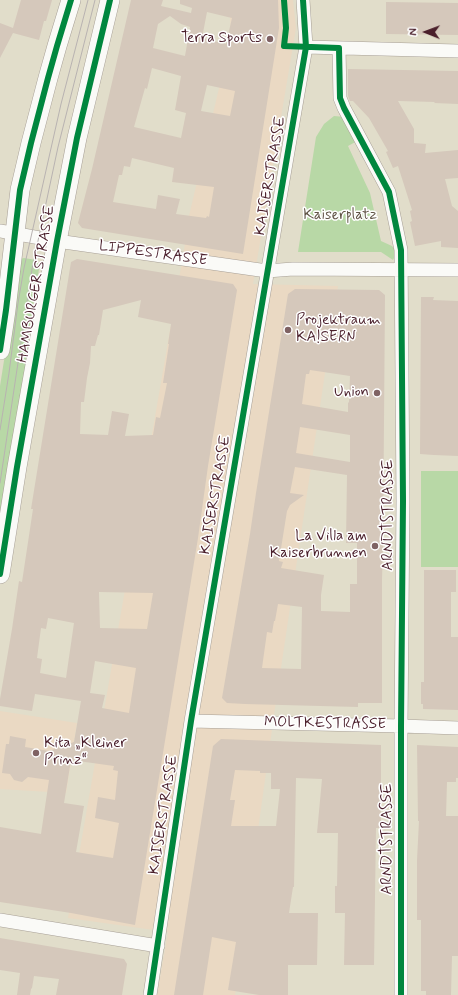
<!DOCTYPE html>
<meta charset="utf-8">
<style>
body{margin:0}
#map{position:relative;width:458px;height:995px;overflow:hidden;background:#e1ddca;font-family:Mynerve,sans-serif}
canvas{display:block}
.north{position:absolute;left:406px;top:12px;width:40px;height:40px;-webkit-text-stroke:3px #fff;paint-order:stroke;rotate:271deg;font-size:11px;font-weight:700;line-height:16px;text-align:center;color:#4a1f2b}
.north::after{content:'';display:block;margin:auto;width:14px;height:18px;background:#4a1f2b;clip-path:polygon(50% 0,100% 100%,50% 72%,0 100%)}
</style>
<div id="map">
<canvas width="458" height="995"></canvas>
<div class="north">N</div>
</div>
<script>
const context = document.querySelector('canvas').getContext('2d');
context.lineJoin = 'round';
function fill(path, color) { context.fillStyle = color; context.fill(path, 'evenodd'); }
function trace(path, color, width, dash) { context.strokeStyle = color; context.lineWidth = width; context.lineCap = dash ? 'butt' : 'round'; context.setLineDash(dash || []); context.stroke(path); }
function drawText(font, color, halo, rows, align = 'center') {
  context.font = font + ' Mynerve,sans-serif'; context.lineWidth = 3; context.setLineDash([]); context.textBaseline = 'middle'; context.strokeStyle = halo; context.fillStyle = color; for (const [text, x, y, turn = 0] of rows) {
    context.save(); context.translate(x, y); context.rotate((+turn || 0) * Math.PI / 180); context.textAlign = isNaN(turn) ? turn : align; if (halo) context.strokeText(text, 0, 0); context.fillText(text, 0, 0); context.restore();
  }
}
const built = new Path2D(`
 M229 0H293L296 28 253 284 338 286 275 708 235 995H157L168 932 68 918 185 244 189 216 231 37Z
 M0 711 77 723 66 793 0 789Z`);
const green = new Path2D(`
 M334 116 345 117 359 140 348 146 370 193 381 241 392 246 397 252 393 260 381 252H298L316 137 324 124Z
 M24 258 36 260 38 264 39 269 30 324 27 363 0 517V386L20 259Z
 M421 471H458V567H421Z`);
const building = new Path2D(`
 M21 0H52L46 21H44L39 40 13 33 0 58V23L13 28Z
 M131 0H163L161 6 191 13 192 8 180 4V0H278L279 28 243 254 82 228 78 223 92 169ZM207 12 232 18 226 44 202 38ZM170 16 181 24 190 27 185 56 153 48 158 24ZM152 68 181 76 175 110 186 113 181 138 134 127 145 88 147 89ZM207 85 235 91 230 116 201 111ZM132 158 174 168 172 182 214 187 209 217 207 216 206 218 176 214 180 199 158 195 156 209 113 202 119 175H122L124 166 130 167Z
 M386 2 458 3V35L386 34Z
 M348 69 458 71V104L434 103 435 102 398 101 414 129V143L426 144 425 153 458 150V178L445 179 452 206 458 211V248L441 247V241L415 246 410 222 412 221 410 211 412 210 398 166 393 168 386 152 388 151 369 118 353 101H350L348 96Z
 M77 259 233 284 237 290 208 466 198 538 135 925 71 913 0 902V827L41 834 49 780 28 777 22 782 14 780 10 774 2 773 6 744H9L10 736 26 739 25 747 49 751 74 742 81 701 35 694 32 711 0 706V699L12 629 19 581 22 582 33 509H31L71 262ZM141 300 138 317 171 324 168 344H169L163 383H167L160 418 156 417 153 435 125 436 129 414 112 411 108 435 80 434 81 402H84L87 378 90 363 91 346H95L98 335H99L103 310ZM99 592 153 593 147 629 100 628ZM48 618 74 623 66 678 40 673 42 659 37 658 41 628 46 629ZM95 661 136 668 129 713 102 708 105 695 90 693ZM71 760 114 766 113 770 118 771 115 800 98 797 95 818 119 823 113 858 76 852 84 806 64 803Z
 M295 289 379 290 385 295 383 548 382 579V703H358V707L245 704 227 703 222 698 250 534 256 493 288 294ZM310 370 350 376 349 402 348 403V412L302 404 306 374H309ZM300 427 350 435V462L296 453ZM295 467 347 475 346 543H357V584H350V612L321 611V595L324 575 281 568 283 562 279 561 287 511 290 505 304 495 290 493ZM278 604 302 607 301 669 262 668 267 632 272 633 274 621H275Z
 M421 297H434L433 300 458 301V456L434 455 420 454Z
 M424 570H456V592H451V637H458V710L423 709V704H421V682H424Z
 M221 739 381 745V828H376L374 965H344L345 913H335V886H337L338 833H317L322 779 296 778 294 887H293L289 913H318L317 965H288V995H259L228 990 236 942 212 937 203 995H174L213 746ZM235 770 260 771V773H271V789H280L276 826H231L235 800H230Z
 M417 745 458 747V778H456V782H447L446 816H458V956H452L451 995H426V991H421V920H417V860L419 821H418Z
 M0 938 124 959 127 964 122 995H56L59 979 34 976 32 988 31 989 30 995H17L20 973 0 970Z`);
const minor = new Path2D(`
 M306 47 458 51
 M339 48 340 98 344 108 389 192 401 250 403 501 401 726V995
 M0 231 57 241 267 271 293 269 458 270
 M191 721 401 726 458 728
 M0 920 158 946
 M150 995 191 721 279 204 306 47 303 0`);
const secondary = new Path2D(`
 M0 350 6 310 15 233 20 190 31 143 48 78 57 46 71 0
 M0 574 17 467 57 241 77 138 110 0`);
const tram = new Path2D(`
 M0 430 9 373 18 303 24 268 61 104 88 0
 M0 483 32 269 58 147 95 0`);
const cycleway = new Path2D(`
 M284 0 286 28 284 46 339 48 340 98 344 108 389 192 401 250 403 501 401 726V995
 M0 350 6 310 15 233 20 190 31 143 48 78 57 46 71 0
 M0 574 17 467 57 241 77 138 110 0
 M150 995 191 721 279 204 306 47 303 0`);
const markers = [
 [270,39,4,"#7f6263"],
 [288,330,4,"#7f6263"],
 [377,393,4,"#7f6263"],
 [375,546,4,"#7f6263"],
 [36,753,4,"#7f6263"]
];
const poiNames = [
 ["Terra Sports",262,39],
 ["Projektraum",296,321,"left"],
 ["KA!SERN",296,338,"left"],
 ["Union",369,393],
 ["La Villa am",367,537],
 ["Kaiserbrunnen",367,554],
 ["Kita „Kleiner",44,744,"left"],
 ["Prinz“",44,761,"left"]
];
const streetNames = [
 ["KAISERSTRASSE",271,176,-80],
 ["LIPPESTRASSE",153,254,8],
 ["HAMBURGER STRASSE",37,284,-80],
 ["KAISERSTRASSE",216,495,-80],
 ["ARNDTSTRASSE",389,515,-90],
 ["MOLTKESTRASSE",325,724,1],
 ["KAISERSTRASSE",164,815,-81],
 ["ARNDTSTRASSE",388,839,-90]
];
const parkNames = [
 ["Kaiserplatz",340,216]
];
fill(built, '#ead9c3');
fill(green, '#b8d8a6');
fill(building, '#d5c8bb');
trace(minor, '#a79f96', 14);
trace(secondary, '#a79f96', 20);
trace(minor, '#fafaf7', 13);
trace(secondary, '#fafaf7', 19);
trace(tram, '#b8b2b1', 1);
trace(cycleway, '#00873e', 6);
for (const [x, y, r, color] of markers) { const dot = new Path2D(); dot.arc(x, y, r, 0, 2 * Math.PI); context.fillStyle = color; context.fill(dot); trace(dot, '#fff', 1.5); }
drawText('15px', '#4a1f2b', '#fff', poiNames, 'right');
drawText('15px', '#4a1f2b', '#fff', streetNames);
drawText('15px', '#615547', '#fff', parkNames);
</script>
